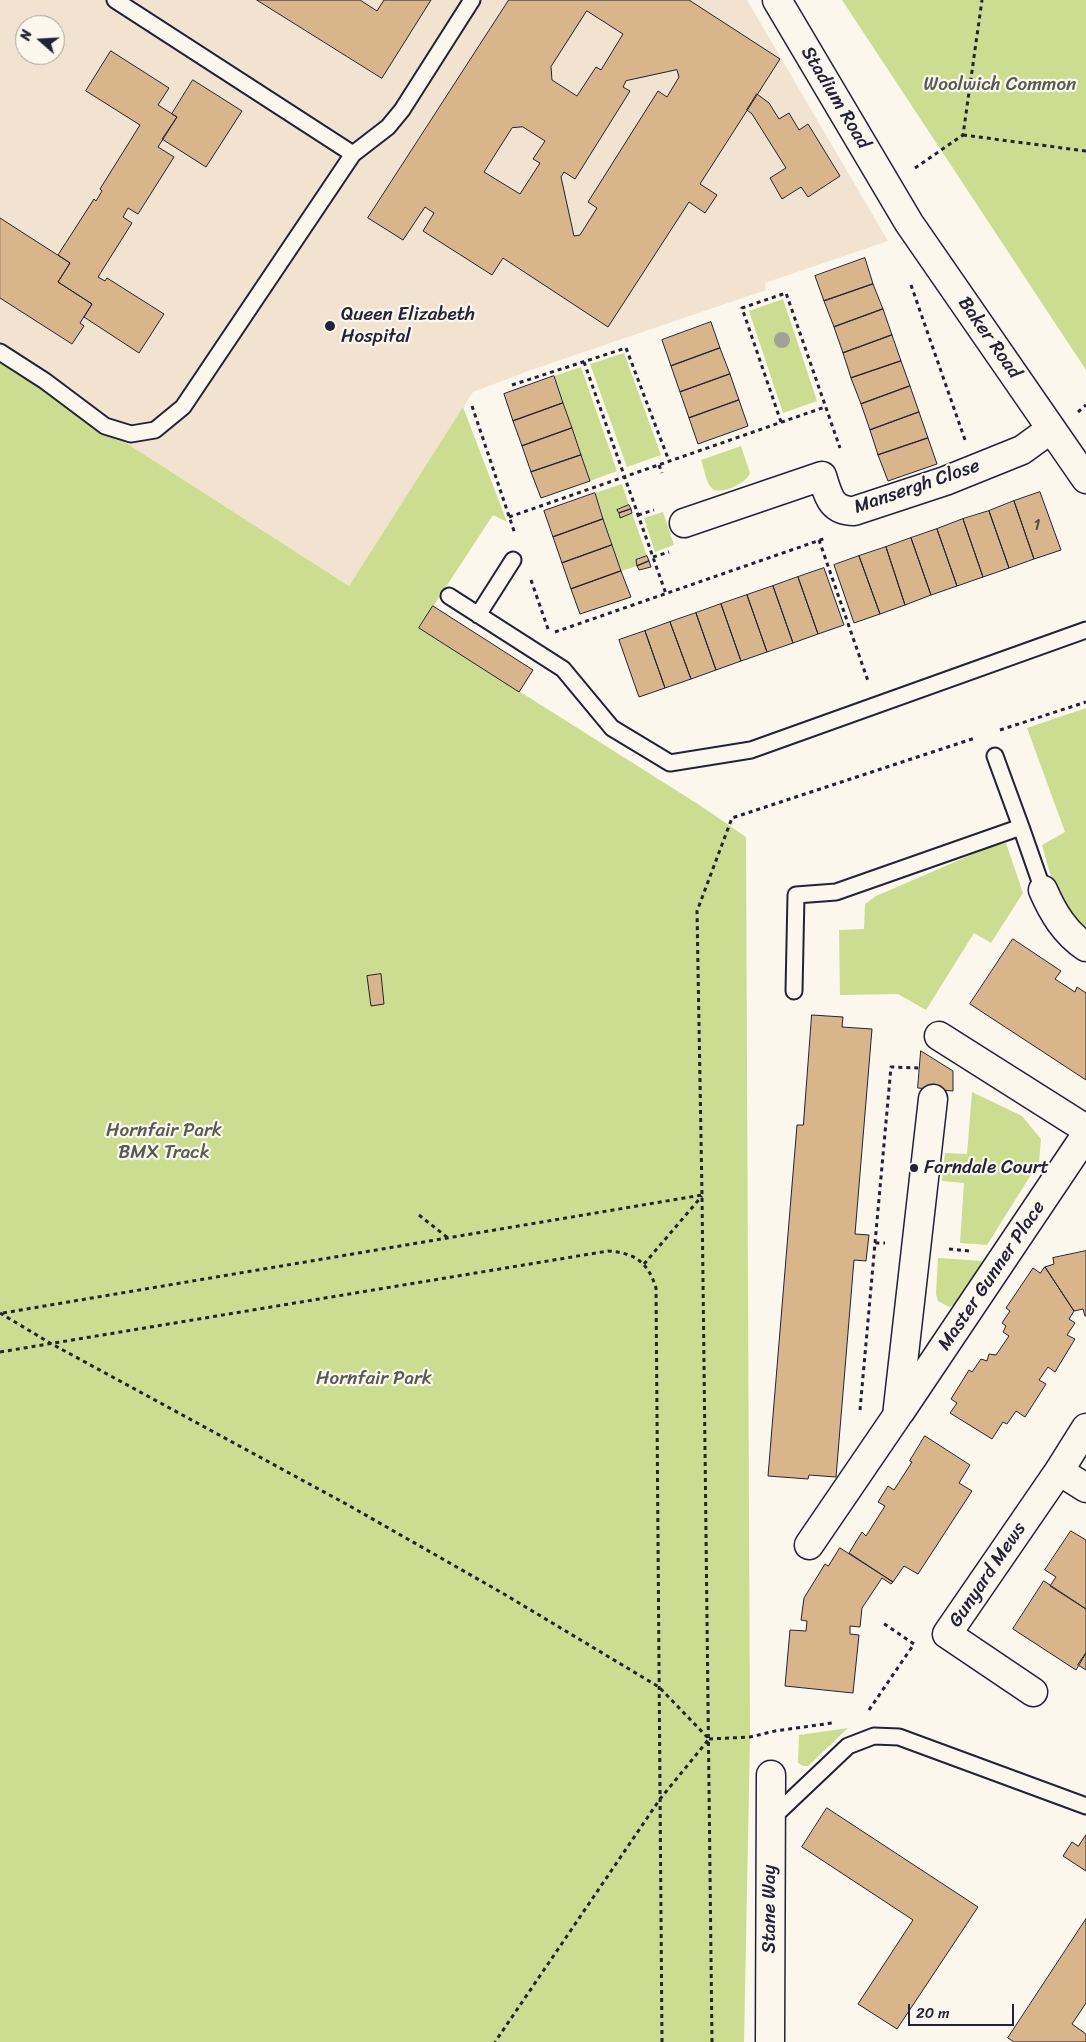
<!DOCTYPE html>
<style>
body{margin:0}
#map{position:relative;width:1086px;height:2042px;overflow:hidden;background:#fbf7ec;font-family:Sriracha,sans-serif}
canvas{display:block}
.north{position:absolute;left:15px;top:15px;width:50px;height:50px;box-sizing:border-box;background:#fbf7ec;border:1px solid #a4a2a5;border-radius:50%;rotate:289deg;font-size:14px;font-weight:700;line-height:20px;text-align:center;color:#22223b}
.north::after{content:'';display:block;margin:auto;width:18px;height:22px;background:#22223b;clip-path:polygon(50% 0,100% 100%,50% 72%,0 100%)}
.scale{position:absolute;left:908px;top:2004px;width:106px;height:22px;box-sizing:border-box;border:2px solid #22223b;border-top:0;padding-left:6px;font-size:15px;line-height:18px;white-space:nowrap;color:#22223b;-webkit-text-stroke:4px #fbf7ec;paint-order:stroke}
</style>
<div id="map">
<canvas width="1086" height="2042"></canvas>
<div class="north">N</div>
<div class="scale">20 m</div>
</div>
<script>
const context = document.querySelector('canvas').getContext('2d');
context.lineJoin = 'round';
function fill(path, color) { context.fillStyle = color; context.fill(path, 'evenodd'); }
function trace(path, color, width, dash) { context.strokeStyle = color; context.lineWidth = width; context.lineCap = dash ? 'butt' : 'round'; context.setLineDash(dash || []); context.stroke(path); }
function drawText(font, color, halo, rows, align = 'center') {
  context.font = font + ' Sriracha,sans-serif'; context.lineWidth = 4.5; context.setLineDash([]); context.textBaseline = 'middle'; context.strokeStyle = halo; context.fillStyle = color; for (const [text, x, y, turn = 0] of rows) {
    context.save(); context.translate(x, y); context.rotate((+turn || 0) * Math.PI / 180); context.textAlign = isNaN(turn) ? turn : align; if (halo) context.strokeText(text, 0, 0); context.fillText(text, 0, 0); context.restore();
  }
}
const built = new Path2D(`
 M0 0H747L888 241 765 283 766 290 531 370 473 392 349 586 0 362ZM25 25H55V55H25Z`);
const green = new Path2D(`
 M842 0H1086V370Z
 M783 299 817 401 783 413 749 311Z
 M624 353 661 455 627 467 590 364Z
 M0 362 349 586 463 407 507 522 493 515 419 628 701 806 746 837 750 1737 744 2042H0Z
 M581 367 617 471 590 481 554 376Z
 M741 446 750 473C747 483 721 495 713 489 706 484 704 468 701 460Z
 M622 484 629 505 618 510 620 518 632 513 647 556 636 560 637 566 621 571 595 493Z
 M663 512 674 545 655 552 644 518Z
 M1086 708V931C1057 904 1052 881 1042 845L1065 832 1027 728Z
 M1006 843 1023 893 991 943 974 933 926 1010 898 994 840 995 839 930 864 929 865 904 876 896 987 848Z
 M972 1092 1022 1116 1041 1139 1039 1162 987 1245 960 1243 964 1183 942 1181 945 1153 967 1154Z
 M938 1258 983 1261 956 1304 949 1307 938 1301 936 1294Z
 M848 1728 808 1766H803L798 1763 799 1735Z`);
const building = new Path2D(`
 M257 0H360L377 11 384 0H431L382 78Z
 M509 0H689L780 59 700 184 717 195 705 213 689 202 608 327 503 258 492 275 423 231 434 213 425 207 403 240 368 218ZM587 11 623 34 601 70 596 67 577 96 552 80 551 67ZM677 70 679 77 667 97 658 91 588 202 597 208 580 235 574 236 561 177 564 172 575 179 630 91 623 87 626 81ZM523 127 545 141 533 159 540 163 520 194 484 172 512 128Z
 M111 51 169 88 158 105 177 117 158 147 174 157 138 214 128 208 123 217 132 223 98 277 105 281 107 278 164 314 139 353 84 317 92 304 58 282 70 263 58 255 94 199 96 201 102 191 100 189 140 125 86 91Z
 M193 80 242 111 206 167 162 139 177 117 172 114Z
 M757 94 769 103 779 119 789 113 799 130 808 124 840 176 808 197 801 187 782 199 770 178 786 168 752 114 747 110Z
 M0 218 70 263 58 282 92 304 80 323 84 326 72 344 0 298Z
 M865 258 873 284 824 301 815 276Z
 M873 284 883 309 834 327 824 301Z
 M883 309 892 335 843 353 834 327Z
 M711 322 720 348 671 366 662 340Z
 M892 335 901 361 851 378 843 353Z
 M720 348 730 374 680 392 671 366Z
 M901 361 910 386 861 404 851 378Z
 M730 374 739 400 689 418 680 392Z
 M554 376 563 403 513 421 504 394Z
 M910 386 919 412 870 430 861 404Z
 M739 400 748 426 698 444 689 418Z
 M563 403 572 428 522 446 513 421Z
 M919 412 928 438 878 455 870 430Z
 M572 428 581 455 531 472 522 446Z
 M928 438 937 464 888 481 878 455Z
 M581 455 590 481 541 498 531 472Z
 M1040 492 1061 550 1034 559 1014 501Z
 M595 493 603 519 553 537 544 511Z
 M1014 501 1034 559 1009 568 989 511Z
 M629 505 631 509 619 513 617 510Z
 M631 509 632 513 620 518 619 513Z
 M989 511 1009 568 983 577 963 519Z
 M603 519 612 545 562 563 553 537Z
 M963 519 983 577 957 586 937 529Z
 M937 529 957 586 931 595 911 538Z
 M911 538 931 595 905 605 886 547Z
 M612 545 621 571 571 589 562 563Z
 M886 547 905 605 880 614 859 556Z
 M647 556 649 561 637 566 636 560Z
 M859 556 880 614 854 623 834 565Z
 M649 561 651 567 639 570 637 566Z
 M824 568 844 625 818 634 798 577Z
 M621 571 631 597 580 614 571 589Z
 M798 577 818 634 793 643 773 586Z
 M773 586 793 643 767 652 747 595Z
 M747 595 767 652 741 661 721 604Z
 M721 604 741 661 716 670 696 613Z
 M433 606 533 670 519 692 419 628Z
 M696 613 716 670 691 679 670 622Z
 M670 622 691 679 665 688 645 631Z
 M645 631 665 688 639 697 619 640Z
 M1013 939 1061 971 1055 979 1075 992 1077 987 1086 993V1080L970 1004Z
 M381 974 384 1004 371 1006 367 976Z
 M812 1015 843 1017 842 1027 872 1029 855 1234 869 1235 866 1261 854 1260 836 1477 809 1475 808 1479 768 1476 797 1125H803Z
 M921 1051 953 1071V1091L918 1088Z
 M1086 1251V1316H1085L1083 1309 1074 1311 1045 1267 1054 1264 1053 1258Z
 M1045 1267 1074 1311 1069 1319 1075 1323 1067 1335 1075 1339 1055 1372 1048 1367 1039 1380 1046 1384 1025 1417 1016 1411 1007 1424 1003 1422 992 1439 950 1413 957 1403 951 1399 969 1370 972 1372 981 1359 987 1361 989 1354 996 1355 1009 1336 1003 1332 1006 1326 1002 1323 1010 1311 1006 1308 1033 1268 1040 1273Z
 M925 1436 970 1465 959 1483 972 1491 918 1574 904 1566 893 1582 849 1553 862 1532 866 1536 885 1506 878 1502 888 1486 894 1490 912 1462 910 1461Z
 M1071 1531 1086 1540V1609L1050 1586 1056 1577 1045 1570Z
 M840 1548 893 1582 891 1584 882 1578 862 1608 860 1627 850 1626V1634L859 1635 853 1693 785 1686 790 1630 806 1631 807 1621 801 1620 804 1598 825 1564 828 1566Z
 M1044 1581 1086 1609V1653L1076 1670 1013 1629Z
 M1086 1653V1670L1078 1665Z
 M827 1808 978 1907 897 2029 858 2004 913 1920 802 1847Z
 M1086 1835V1871L1063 1856 1072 1842 1078 1846Z
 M1086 1919V2003L1072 2024 1086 2034V2042H1014L1008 2038Z`);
const path = new Path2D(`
 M963 135 1086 151
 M915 168 963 135 982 0
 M911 285 965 440
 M584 362 666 594
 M512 385 626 348 669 461
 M472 406 515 534
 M1078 412 1086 405
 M781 422 742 308 786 293 840 448
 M659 465 662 473
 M638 515 654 510
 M509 517 825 407
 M819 540 868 681
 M653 557 669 552
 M531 580 548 629
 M555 632 826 538
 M1000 730 1086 702
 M419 1215 448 1238
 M875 1243 891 1067 920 1068
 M949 1249 970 1251
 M644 1264 702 1196
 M0 1313 50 1343 348 1505 504 1594 659 1687 709 1739 660 1799 495 2042
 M3 1313 702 1195
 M0 1352 608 1251C635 1253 648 1262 656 1288L662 2042
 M860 1410 875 1243H885
 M869 1710 914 1644 883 1623
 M709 1739 750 1737 775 1731 832 1723
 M712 2042 702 1195 697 911 732 818 975 738`);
const service = new Path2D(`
 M353 154 388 127 402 110 472 0
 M0 352 45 381 105 426 131 434 155 430 183 407 353 154 115 0
 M449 596 563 669 612 728 670 763 751 750 1086 630
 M478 615 513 560
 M995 756 1021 827
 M794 991 796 895 836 892 1021 827 1043 890
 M771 1819 848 1746 874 1736 899 1737 1086 1806`);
const minor = new Path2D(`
 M777 0 909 223 1086 479
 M684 523 822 476C828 494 830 511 854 511L945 481 1022 450 1051 429
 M1043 890C1053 913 1065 933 1086 947
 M939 1036 1086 1129
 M900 1412 1086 1135
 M1059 1471 1086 1488
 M809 1545 897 1416 933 1099
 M1033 1692 947 1634 1059 1471 1086 1428
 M770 2042 771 1775`);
const trees = [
 [782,340]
];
const markers = [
 [330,326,6,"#22223b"],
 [914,1168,5,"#22223b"]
];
const numberNames = [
 ["1",1037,526]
];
const parkNames = [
 ["Woolwich Common",1000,85],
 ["Hornfair Park",164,1131],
 ["BMX Track",164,1153],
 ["Hornfair Park",374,1379]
];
const streetNames = [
 ["Stadium Road",835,98,59],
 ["Baker Road",989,338,55],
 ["Mansergh Close",917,487,-19],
 ["Master Gunner Place",992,1276,-56],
 ["Gunyard Mews",988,1575,-56],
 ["Stane Way",770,1909,-90]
];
const poiNames = [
 ["Queen Elizabeth",341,315],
 ["Hospital",341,337],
 ["Farndale Court",924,1168]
];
fill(built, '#f1e3cf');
fill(green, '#ccdd91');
fill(building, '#d9b58b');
trace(building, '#22223b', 1);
trace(service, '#22223b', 19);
trace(minor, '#22223b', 31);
trace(path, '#22223b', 3, [4, 4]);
trace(service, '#fbf7ec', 15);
trace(minor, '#fbf7ec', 28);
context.fillStyle = '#a0a199';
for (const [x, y] of trees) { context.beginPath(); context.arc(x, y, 8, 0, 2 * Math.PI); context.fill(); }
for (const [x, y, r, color] of markers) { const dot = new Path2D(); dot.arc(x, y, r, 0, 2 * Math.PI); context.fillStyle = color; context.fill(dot); trace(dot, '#fbf7ec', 2); }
drawText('16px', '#50474f', null, numberNames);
drawText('19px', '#555a55', '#fbf7ec', parkNames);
drawText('19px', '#22223b', '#fbf7ec', streetNames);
drawText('19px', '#22223b', '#fbf7ec', poiNames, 'left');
</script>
